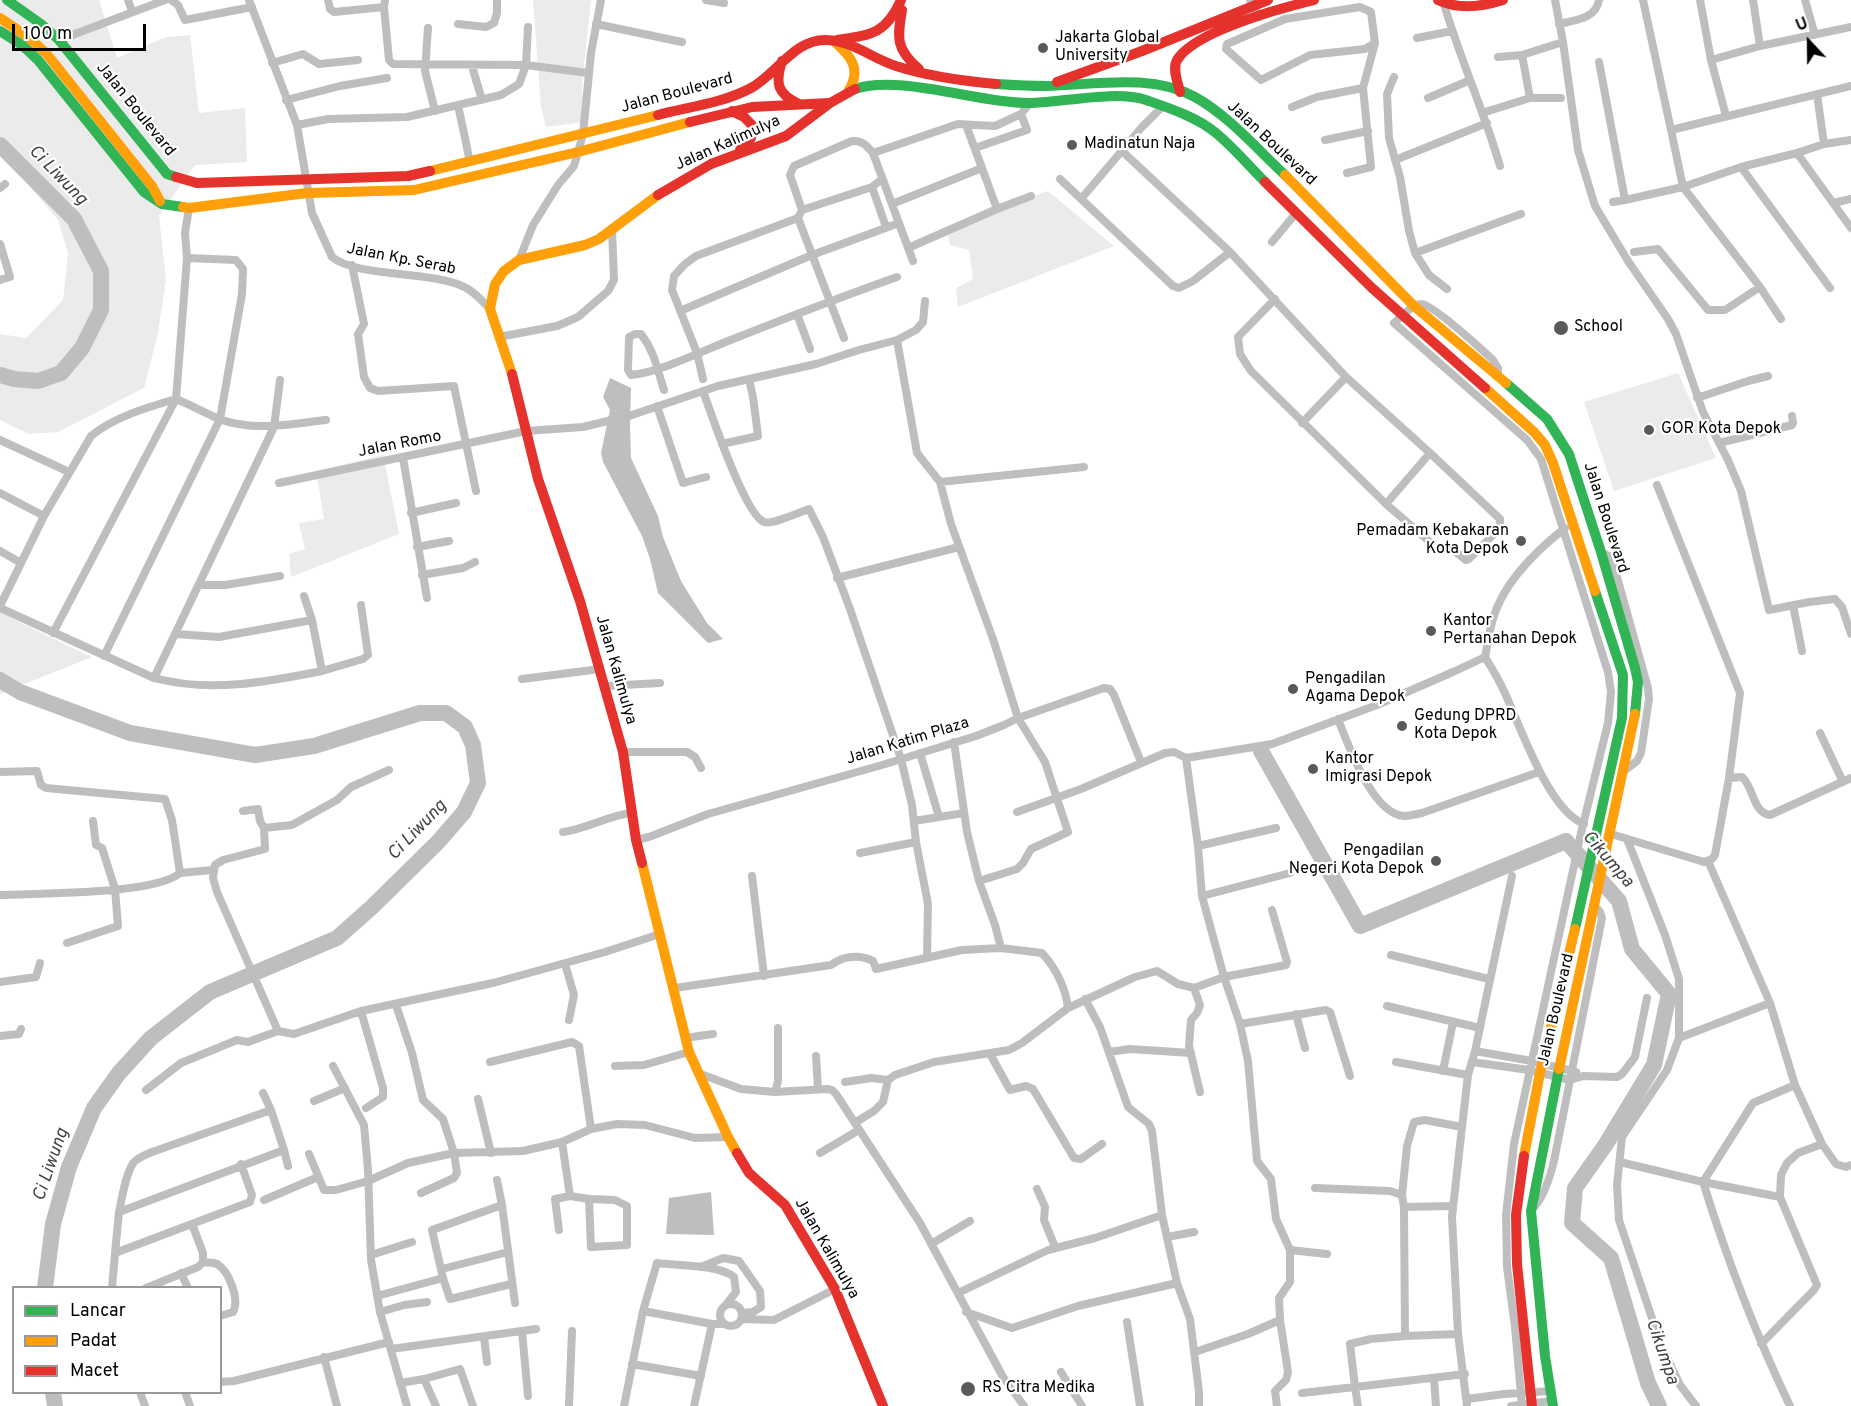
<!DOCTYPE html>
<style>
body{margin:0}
#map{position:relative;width:1851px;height:1406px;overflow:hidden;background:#fff;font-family:Overpass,sans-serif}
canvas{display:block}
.legend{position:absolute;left:12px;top:1286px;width:210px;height:108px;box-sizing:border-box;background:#fff;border:2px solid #999;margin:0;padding:8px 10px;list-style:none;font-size:18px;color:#000}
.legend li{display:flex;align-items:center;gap:12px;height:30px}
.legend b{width:30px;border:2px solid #999}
.north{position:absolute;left:1779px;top:12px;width:60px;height:60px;-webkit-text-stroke:4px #fff;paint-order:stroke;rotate:338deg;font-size:16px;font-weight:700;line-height:24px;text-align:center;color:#000}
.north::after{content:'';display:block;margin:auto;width:21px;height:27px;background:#000;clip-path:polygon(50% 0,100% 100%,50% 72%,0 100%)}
.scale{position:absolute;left:12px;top:24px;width:134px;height:27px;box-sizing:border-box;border:3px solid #000;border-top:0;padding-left:8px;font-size:18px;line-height:21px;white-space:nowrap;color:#000;-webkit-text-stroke:4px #fff;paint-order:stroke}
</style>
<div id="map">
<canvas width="1851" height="1406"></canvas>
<ul class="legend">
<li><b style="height:8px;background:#30b455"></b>Lancar</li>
<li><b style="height:8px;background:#ff9f0a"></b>Padat</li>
<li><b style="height:8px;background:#e5322d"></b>Macet</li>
</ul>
<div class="north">U</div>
<div class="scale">100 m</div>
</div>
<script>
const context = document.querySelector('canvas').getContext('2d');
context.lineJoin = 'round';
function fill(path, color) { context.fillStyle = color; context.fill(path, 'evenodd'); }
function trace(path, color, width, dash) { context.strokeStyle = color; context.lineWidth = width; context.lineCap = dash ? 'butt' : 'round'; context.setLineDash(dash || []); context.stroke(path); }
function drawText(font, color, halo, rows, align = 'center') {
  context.font = font + ' Overpass,sans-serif'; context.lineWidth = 4.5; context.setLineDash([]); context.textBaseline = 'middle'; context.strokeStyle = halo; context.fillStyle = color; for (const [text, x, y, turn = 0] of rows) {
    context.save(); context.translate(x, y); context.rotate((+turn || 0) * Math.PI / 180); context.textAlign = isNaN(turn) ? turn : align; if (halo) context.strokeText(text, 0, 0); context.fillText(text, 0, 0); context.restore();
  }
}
const green = new Path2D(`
 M0 0H99L117 58 166 37 190 35 199 113 245 108 247 162 195 165 159 216 166 280 158 333 144 388 58 432 29 434 0 420V334L26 338 63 300 68 253 58 220 0 152Z
 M533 0H591L582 83 584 122 546 127 541 107Z
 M1048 191 1114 246 958 307 956 288 973 279 969 250 950 245 946 227Z
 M1678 373 1716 458 1614 491 1584 402Z
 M383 455 399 534 291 577 289 554 305 549 299 523 324 519 316 471Z
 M0 613 92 657 0 694Z`);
const water = new Path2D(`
 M610 378 631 388 630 426 631 458 658 516 663 537 681 581 707 623 723 639 708 643 658 593 650 559 642 536 603 462 601 453 610 410 603 397Z
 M711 1192 714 1235 666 1234 669 1198Z`);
const river = new Path2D(`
 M0 145 74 219 101 271V310L82 348 61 373 38 381 14 379 0 375
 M0 680 20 692 130 733 255 755 314 746 420 713H446L465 727 473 745 478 783 464 812 438 842 372 907 337 938 210 992 151 1038 119 1073 94 1108 69 1167 53 1224 45 1288
 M1261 751 1360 926 1566 841 1619 901 1632 949 1669 994 1654 1065 1606 1144 1575 1188 1572 1223 1611 1258 1648 1383 1659 1406
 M53 1392 55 1406`);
const street = new Path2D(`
 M128 0 132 11
 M171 0 178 5 185 20 252 7
 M249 0 297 125 312 213 332 257C356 277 429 271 462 286 473 290 482 301 490 309
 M328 0 330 9 334 12 384 7
 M385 0 384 7 389 60 393 64 526 65 588 73
 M706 0 724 3
 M1250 0 1259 17
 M1555 0 1563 42 1578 150 1595 206 1628 261 1668 319 1676 334 1703 412 1728 460 1741 491 1769 610 1809 602 1835 599 1842 607 1851 634
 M1643 0 1671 130 1851 86
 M1700 0 1711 60 1726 116
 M1753 0 1760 46
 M1805 0 1815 35
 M1444 4C1460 59 1484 111 1500 166
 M1360 7 1371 12 1375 43 1365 49 1310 55 1261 80 1226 49 1227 44 1285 19Z
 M458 24 486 27 494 23 497 13V0
 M596 24 682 42
 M1559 24C1575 20 1596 19 1599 0
 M428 28 425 71 435 111
 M1417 38 1452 31
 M59 40 165 0
 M1522 55 1530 98H1561
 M1498 57 1522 55 1563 42
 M1711 60 1760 46 1851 27
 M1599 62 1625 200 1683 187 1741 167 1797 153 1824 144 1851 140
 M272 63 303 54 319 64 358 60
 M472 66 482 100
 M1394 77 1387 94 1389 138 1400 177 1409 231 1415 253 1429 275 1447 289
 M1817 94 1824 144
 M1428 98 1468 81
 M286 100 340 86 387 78
 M458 105 470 162
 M1292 107 1317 97 1363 88
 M1482 113 1530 98
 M297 125 328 119 407 117 501 95 519 84 526 65 528 27
 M966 125 982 168
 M1671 130 1683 187 1760 287 1781 319
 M1325 140 1368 131
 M975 148 1027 130 1021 114
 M1122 151 1230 252 1346 377 1302 423
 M873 153C867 146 862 140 852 141L794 166 790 175 802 210 872 187 882 179
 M1797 153 1851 228
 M1395 160 1487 123
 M1741 167 1830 288
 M1347 173 1371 167 1363 88 1375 43
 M1060 179 1173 286 1179 288 1193 281 1230 252
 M872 187 886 227
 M0 188 5 184
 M1081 199 1142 127 1163 106
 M1613 202 1625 200
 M1833 203 1851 199
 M892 204 982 168 997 209
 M800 214 798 218 844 338
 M1272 242 1296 213
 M0 244 10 277 0 280
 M908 248 997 209 1031 196
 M1634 252 1658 249 1708 310H1725L1760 287
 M1415 253 1521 214
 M519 260 533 225 558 185 574 166 578 152 583 134 591 53 601 0
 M913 261 873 153 958 124 995 126 1021 114 1030 103
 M352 265 364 324 358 334 364 377 370 388 378 391 454 386 476 491
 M1275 299 1238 337 1240 354 1251 371 1386 504 1430 542
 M680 311 812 255 899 223
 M797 314 810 349
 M499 337 557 326 578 317 608 291 614 280 612 229
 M1498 375V368L1492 359C1481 349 1433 304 1421 304 1411 305 1401 317 1394 323L1527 440 1541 459 1608 672 1611 692 1608 723 1581 833 1514 1144 1506 1215 1507 1267 1515 1327 1522 1406
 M1346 377 1430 453
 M703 379 697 353 672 290 674 276 685 264 696 256 798 218
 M664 390C657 369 655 352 641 334H635L629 337 628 370 631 375C656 373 699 353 723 343 781 320 838 298 897 277
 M703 391C711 413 745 515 764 522 772 525 800 512 809 509L823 537 850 609 901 759 912 805 916 842 928 904 927 957
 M1697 398 1748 381 1768 376
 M657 406 683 483 706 477
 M0 440 69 472
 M1719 443 1792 425 1793 423 1792 416
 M722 444 758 436 753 397 749 379
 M403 458 427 598
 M940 482 1084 467
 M279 483 526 431 583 427 632 415 718 386 816 364 859 350 897 340 916 330 923 322 925 301
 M1657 485 1740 693 1729 778
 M0 493 44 516
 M1386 504 1430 453 1500 519V528L1469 559 1466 560 1448 546
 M411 513 456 503
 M417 547 449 541
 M0 551 21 563
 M1601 552 1611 557 1614 566 1648 688 1649 699 1641 753 1637 761 1624 771
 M422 575 463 568 475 562
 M837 578 959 547
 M200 585H225L280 576
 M1793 605 1802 651
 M0 606 44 516 91 436C114 417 148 407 176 399L187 258 185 233 189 208
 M0 608 154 678C211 693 266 682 322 671L312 620 304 596
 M53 633 176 399C191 405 205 413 219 419 254 432 291 424 326 420
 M176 634 219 637 312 620
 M104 656 220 419 242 294 243 269 236 260 187 258
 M1485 657C1491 667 1498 678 1503 689 1520 724 1547 809 1584 824
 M322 671 363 659 368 655 361 605
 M154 678 274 427 280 380
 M522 679 600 669
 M605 686 660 683
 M1338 719C1348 744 1372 814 1404 816 1409 816 1417 814 1422 813L1539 772
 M1820 733 1843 782
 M954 742 967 832 979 881
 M623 752H687L695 757 701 768
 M920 753 939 817
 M1186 758 1198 846 1202 896 1224 977 1240 1024 1248 1061 1257 1161 1271 1179 1276 1219 1290 1250V1282L1279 1298 1280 1320 1288 1372 1286 1380 1275 1391 1277 1406
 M0 772 37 771 41 785 46 788 165 799 172 820 180 873C154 895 38 893 0 895
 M243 811 258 809 260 821 264 828
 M1017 812 1081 789 1165 753 1174 752 1186 758 1272 744 1377 705 1453 672 1485 657C1488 644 1489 631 1493 619 1503 583 1536 551 1565 528
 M914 821 964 813
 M563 832C586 829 607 816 631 813
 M1611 834 1704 862 1712 859 1715 855 1729 778 1742 777C1754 787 1752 812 1770 815L1851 778
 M1627 839 1665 935 1679 979V1038L1667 1070 1622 1137 1617 1185 1619 1220 1661 1345 1680 1385 1696 1406
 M636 840 649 837 708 814 882 765 976 736 1004 725 1018 718 1104 688 1110 689 1114 695 1141 762
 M1198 846 1276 828
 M860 853 916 842
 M1708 861 1770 1003 1795 1085 1822 1144 1836 1164 1846 1167 1851 1165
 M180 873 213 870
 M752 876 764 976
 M1202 896 1290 873
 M67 943 118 926 115 889 102 848 96 845 93 821
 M1001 948 1042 953C1055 967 1066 988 1068 1008
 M1391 955 1489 979
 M565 964 574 995 569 1020
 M0 982 36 977 40 963
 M675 988 831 965C843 956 859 954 873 961L876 969 962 950 1001 948 995 925 979 881 1017 869 1023 863 1031 849 1068 832 1045 762 1018 718 993 639 951 524 940 482 917 453 897 340
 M1194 988 1200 1005 1197 1013 1191 1020 1189 1046 1200 1092
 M1085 999 1100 1027 1128 1107 1149 1124 1152 1131 1162 1215 1177 1283 1190 1319 1199 1392V1406
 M396 1005 412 1053 423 1100 443 1119 454 1153 457 1173 454 1178 421 1193
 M1387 1006 1480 1028
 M361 1011 383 1088V1097L366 1108
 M1296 1014 1305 1048
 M1240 1024 1326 1010 1330 1012 1350 1076
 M278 1031 217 892 213 878 215 865 223 860 265 849 264 828 292 825 337 800 351 787 389 770
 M0 1036 19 1034 21 1029
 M685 1038 713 1034
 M1679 1038 1770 1003
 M1475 1051 1532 1061 1576 1072
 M1109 1052 1130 1049 1191 1053
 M990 1054 1010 1090 1026 1086 1033 1089 1074 1158 1081 1159 1102 1144
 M816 1056 818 1088
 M490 1062 572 1042 579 1046 591 1129
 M1396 1062 1468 1075
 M1472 1062 1529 1070 1570 1080 1583 1076 1617 1077 1622 1074 1635 1057 1647 998
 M333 1066 364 1125 368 1170 371 1260 380 1312 407 1406
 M615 1066 644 1065 689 1052
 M1443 1071 1453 1022
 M698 1073 741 1089 775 1092 827 1089 832 1090 836 1094 920 1223 1003 1377 1024 1406
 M845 1082 871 1078 888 1080
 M146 1090 181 1063 237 1040 248 1042 278 1031 294 1034 361 1011 493 983 605 952 660 934
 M775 1092 778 1081V1028
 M263 1093 271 1110
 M478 1099 491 1153
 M314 1101 345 1088
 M271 1110 284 1150 119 1212C122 1199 126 1170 135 1161 140 1157 147 1154 152 1152Z
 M856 1122 874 1111 883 1102 888 1080 895 1075 934 1062 1009 1050 1022 1043 1068 1008 1135 977 1157 971 1178 984 1194 988 1224 977 1286 965 1287 962 1272 910
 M284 1150 288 1166
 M820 1153 859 1130
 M309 1154 324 1190H336L368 1181 408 1163 454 1153 523 1151 562 1142 591 1129 617 1124 645 1125 695 1138 728 1137
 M1620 1162 1703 1182 1780 1197
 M497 1180 502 1205
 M1315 1188 1390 1191 1402 1195 1407 1146 1414 1122 1425 1120 1462 1127 1468 1075 1475 1051 1512 876
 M1037 1189 1045 1207 1044 1220 1055 1247
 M1402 1195 1404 1207 1405 1336 1458 1334 1452 1217 1462 1127
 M570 1196 589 1199 591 1247 627 1245V1206L615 1200 589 1199
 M264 1200 318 1177
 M1404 1207 1453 1206
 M1532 1210C1545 1196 1551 1175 1555 1156L1602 918 1600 912 1595 906
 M119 1212 115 1253 250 1202 252 1195 241 1164
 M559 1230 555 1199 570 1196 562 1142
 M1167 1237 1194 1232
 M931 1244 970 1221
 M1290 1250 1327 1254
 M371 1255 412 1242
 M203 1262C207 1263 213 1262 217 1264 229 1271 240 1300 233 1312L220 1316
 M701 1267 723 1258 739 1261 760 1291 761 1307 753 1312 742 1313
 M442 1269 508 1252
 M181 1273 188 1288
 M443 1278 450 1299 511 1284
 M112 1288 115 1253
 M146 1288 198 1267 203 1262V1253L192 1224
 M958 1293 1048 1250 1095 1238 1162 1215
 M377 1296 443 1278 432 1230 502 1205 515 1303
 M720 1315a11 11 0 1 1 22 0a11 11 0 1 1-22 0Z
 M643 1311 712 1324H724
 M380 1312 404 1305 427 1302
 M966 1312 1012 1328 1078 1306 1177 1283
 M742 1319 774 1320 835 1289
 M1127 1322 1140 1406
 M522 1331 528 1396
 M1458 1334 1467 1406
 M1405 1336 1371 1339 1350 1344 1355 1387 1465 1374
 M484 1337 487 1362
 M1761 1344 1814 1290 1817 1285 1780 1197 1781 1175 1787 1163 1798 1153 1822 1144
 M391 1349 536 1329
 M1195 1352 1248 1334 1280 1320
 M324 1357 337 1406
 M632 1364 701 1376
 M1061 1372 1082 1406
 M1434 1378 1436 1406
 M424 1379 460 1369 473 1406
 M220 1382 234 1381 389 1342
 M400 1383 424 1379 436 1406
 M140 1392 145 1406
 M185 1392 190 1406
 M1302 1393 1355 1387 1358 1406
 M1467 1399 1504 1394 1550 1391
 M569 1406 572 1331
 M624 1406 643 1311 657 1263C678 1266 717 1264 734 1277L736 1292 725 1306
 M694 1406 712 1324
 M1511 1406 1552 1401
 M1790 1406C1755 1333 1727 1259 1703 1182L1753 1103 1795 1085`);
const fast = new Path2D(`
 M7 0 41 24 59 40 167 174 176 177
 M0 31 22 45 38 60 144 192 162 204 183 207
 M996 84C1012 85 1029 86 1046 86 1095 85 1150 73 1195 97 1229 116 1257 149 1285 175
 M855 89C900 74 981 104 1032 103 1065 102 1116 90 1146 100 1169 108 1197 117 1216 133 1234 148 1249 166 1265 182
 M1506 383 1547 419 1569 454 1601 552 1635 668 1638 682 1635 714
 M1575 929 1622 718 1623 675 1595 591
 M1553 1406 1545 1356 1531 1211 1559 1069`);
const slow = new Path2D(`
 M0 18 28 37 46 53 152 186 160 201
 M836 43C852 57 861 70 849 90
 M430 171 658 115
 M1285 175 1414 306 1506 383
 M183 207 189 208 307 193 414 190 578 152 690 122
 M512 374 490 309 495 284 504 271 519 260 585 245 599 239 658 195
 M1485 388 1534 432 1545 445 1553 463 1595 591
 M642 863 689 1052 728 1137 737 1153
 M1559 1069 1635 714
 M1524 1156 1540 1073 1575 929`);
const jam = new Path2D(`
 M1438 0C1459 10 1481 7 1503 0
 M902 10C897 38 896 50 919 69
 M837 40C871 35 886 34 901 0
 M782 61C775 83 777 94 799 104
 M1057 82 1142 51 1268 0
 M1180 92C1178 83 1172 69 1177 60 1195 31 1282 8 1314 0
 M732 111 744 117 752 125 751 138 740 150
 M658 115C688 107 723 103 751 88 776 75 795 38 827 40 853 41 873 59 896 66 927 76 963 81 996 84
 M690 122 752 107 829 103
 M176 177 197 183 408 176 430 171
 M1265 182 1372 288 1485 388
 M658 195 711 164 786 136 830 103 855 89
 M512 374 538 479 580 601 623 752 636 840 642 863
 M737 1153 749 1173 785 1205 835 1289 883 1406
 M1524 1156 1516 1215 1517 1264 1532 1406`);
const markers = [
 [1043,48,6,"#595959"],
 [1072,145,6,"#595959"],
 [1561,328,8,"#595959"],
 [1649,430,6,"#595959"],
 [1521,541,6,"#595959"],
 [1431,631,6,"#595959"],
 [1293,689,6,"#595959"],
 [1402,726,6,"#595959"],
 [1313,769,6,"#595959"],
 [1436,861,6,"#595959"],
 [968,1389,8,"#595959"]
];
const poiNames = [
 ["Jakarta Global",1055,39],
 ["University",1055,57],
 ["Madinatun Naja",1084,145],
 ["School",1574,328],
 ["GOR Kota Depok",1661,430],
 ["Pemadam Kebakaran",1509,532,"right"],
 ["Kota Depok",1509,550,"right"],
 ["Kantor",1443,622],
 ["Pertanahan Depok",1443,640],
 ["Pengadilan",1305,680],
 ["Agama Depok",1305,698],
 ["Gedung DPRD",1414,717],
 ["Kota Depok",1414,735],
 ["Kantor",1325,760],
 ["Imigrasi Depok",1325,778],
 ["Pengadilan",1424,852,"right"],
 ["Negeri Kota Depok",1424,870,"right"],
 ["RS Citra Medika",982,1389]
];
const streetNames = [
 ["Jalan Boulevard",677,94,-15],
 ["Jalan Boulevard",135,110,51],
 ["Jalan Kalimulya",728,144,-24],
 ["Jalan Boulevard",1271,144,43],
 ["Jalan Kp. Serab",401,260,11],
 ["Jalan Romo",400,445,-11],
 ["Jalan Boulevard",1605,518,72],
 ["Jalan Kalimulya",615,670,74],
 ["Jalan Katim Plaza",908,742,-17],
 ["Jalan Boulevard",1557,1010,-77],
 ["Jalan Kalimulya",826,1249,60]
];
const waterNames = [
 ["Ci Liwung",57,176,46],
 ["Ci Liwung",418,831,-46],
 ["Cikumpa",1607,860,49],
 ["Ci Liwung",52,1165,-71],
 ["Cikumpa",1661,1352,71]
];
fill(green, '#ebebeb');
fill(water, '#bebebe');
trace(river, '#bebebe', 16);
trace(street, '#bebebe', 8);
trace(fast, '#30b455', 10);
trace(slow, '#ff9f0a', 10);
trace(jam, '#e5322d', 10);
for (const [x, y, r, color] of markers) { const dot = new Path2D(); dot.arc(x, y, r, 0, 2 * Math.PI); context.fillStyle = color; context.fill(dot); trace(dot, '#fff', 2); }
drawText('16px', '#000', '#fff', poiNames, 'left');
drawText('16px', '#000', '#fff', streetNames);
drawText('italic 18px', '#434343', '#fff', waterNames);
</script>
